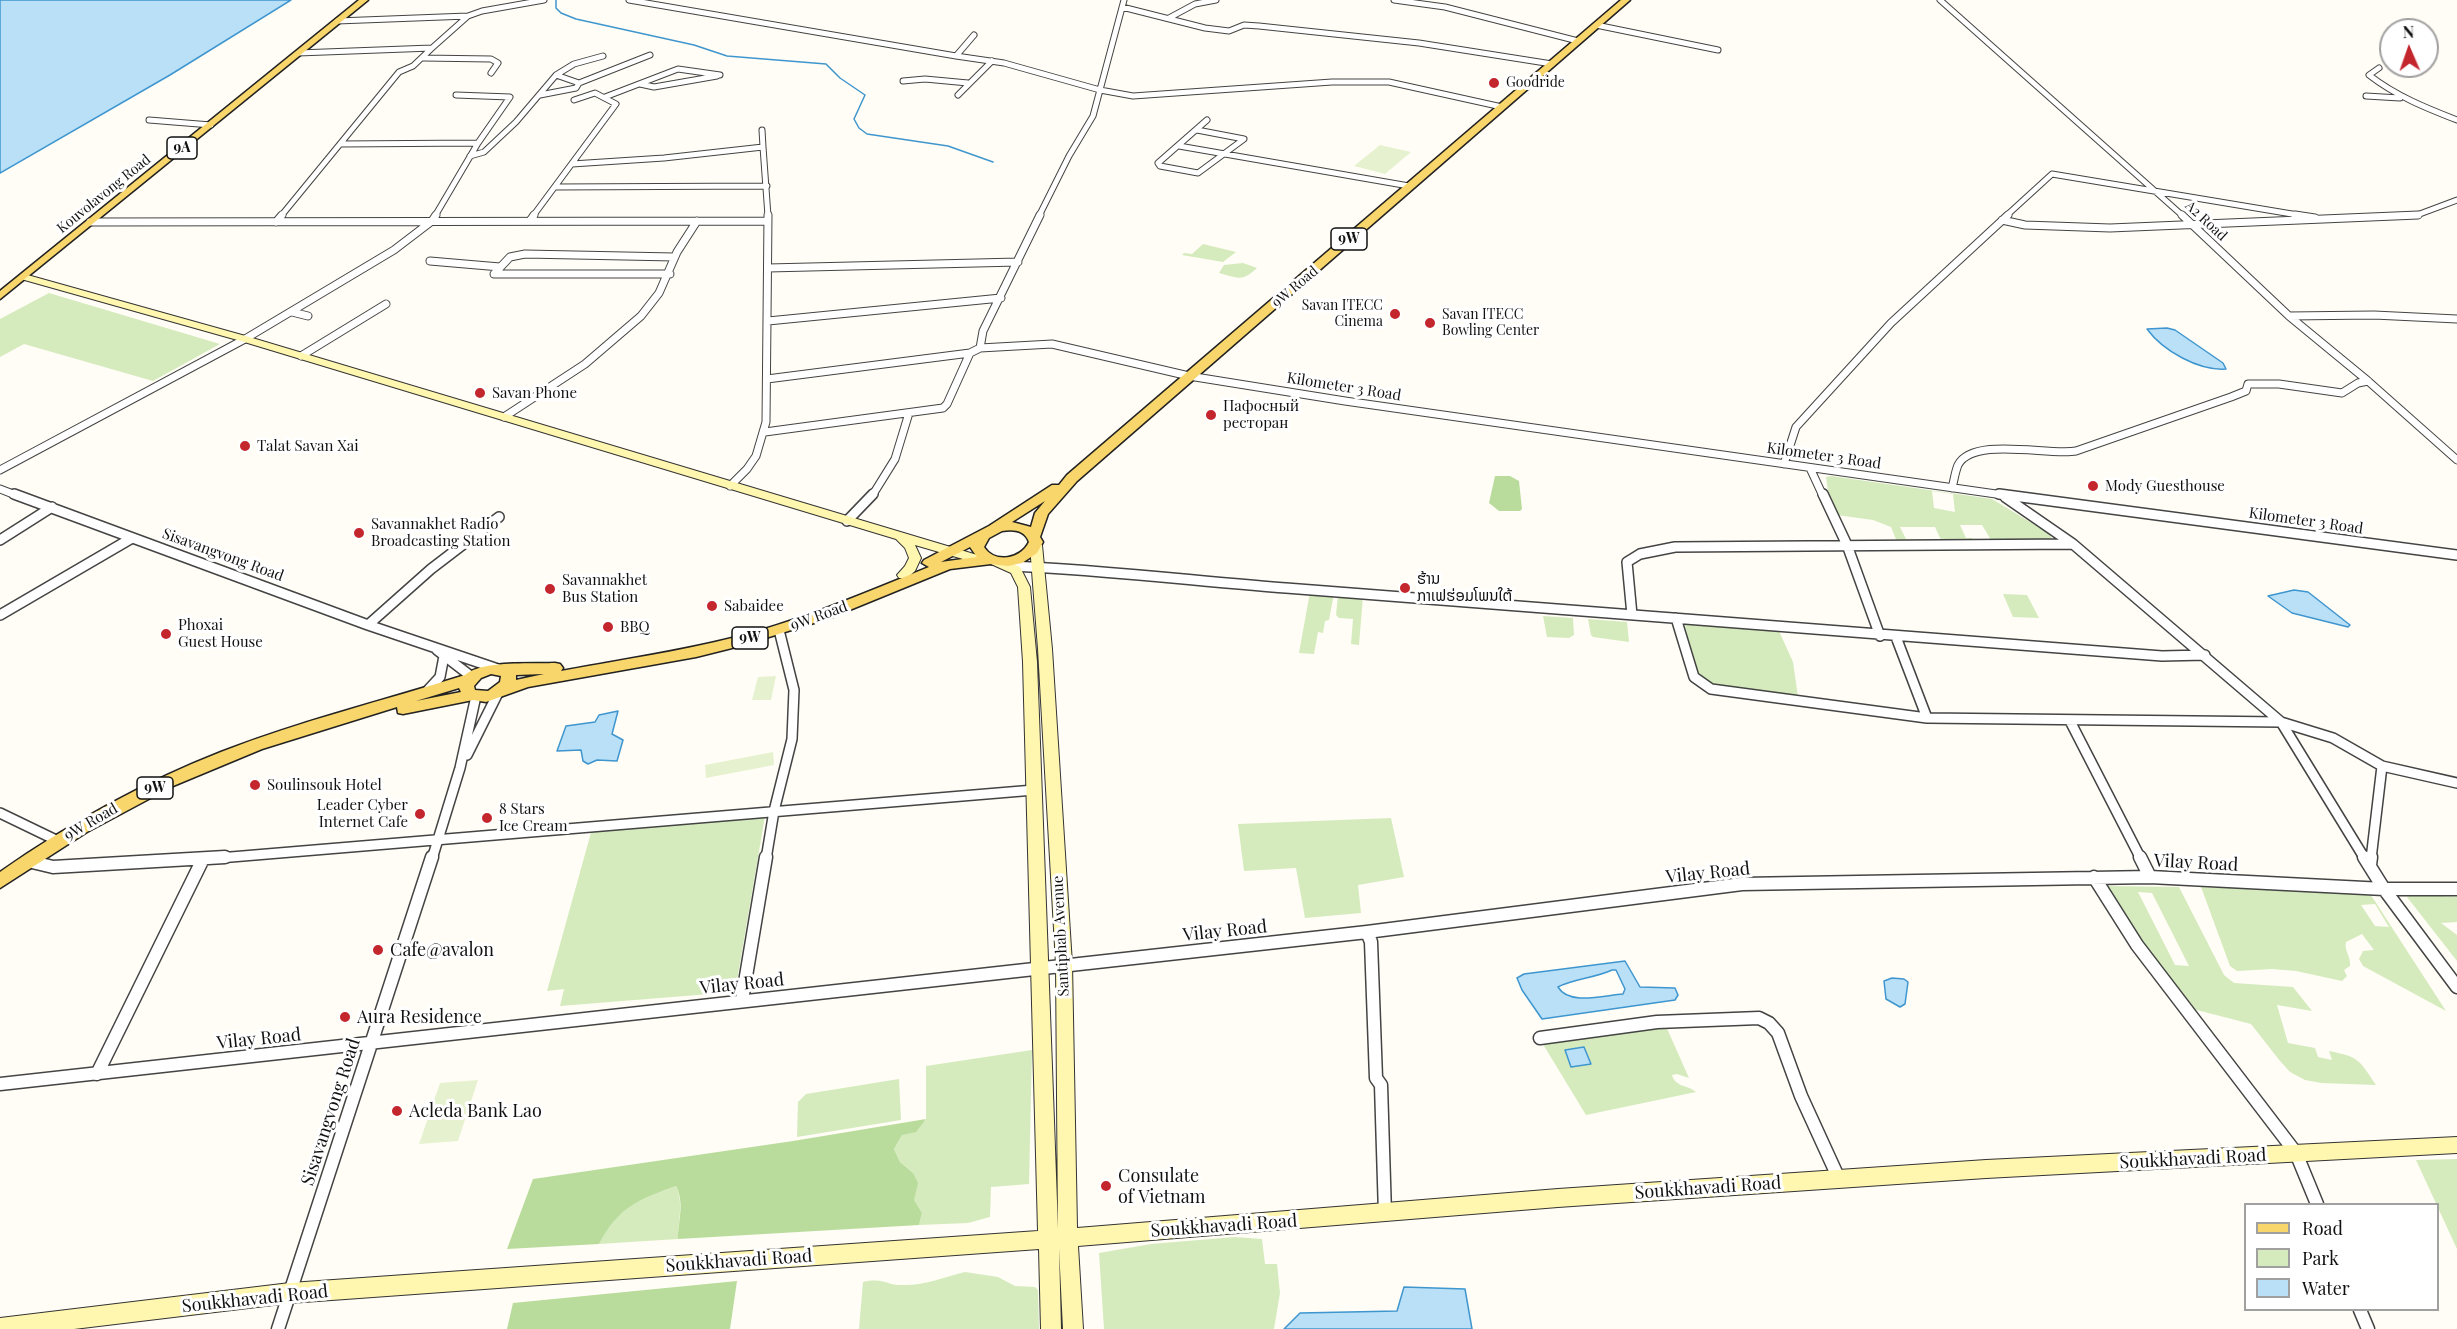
<!DOCTYPE html>
<meta charset="utf-8">
<style>
body{margin:0}
#map{position:relative;width:2457px;height:1329px;overflow:hidden;background:#fffdf5;font-family:"Playfair Display",serif}
canvas{display:block}
.legend{position:absolute;left:2244px;top:1203px;width:195px;height:108px;box-sizing:border-box;background:#fff;border:2px solid #a0a0a0;margin:0;padding:8px 10px;list-style:none;font-size:18px;color:#111}
.legend li{display:flex;align-items:center;gap:12px;height:30px}
.legend b{width:30px;border:2px solid #a0a0a0}
.north{position:absolute;left:2379px;top:18px;width:60px;height:60px;box-sizing:border-box;background:#fff;border:2px solid #a0a0a0;border-radius:50%;rotate:358deg;font-size:16px;font-weight:700;line-height:24px;text-align:center;color:#111}
.north::after{content:'';display:block;margin:auto;width:21px;height:27px;background:#c4262e;clip-path:polygon(50% 0,100% 100%,50% 72%,0 100%)}
</style>
<div id="map">
<canvas width="2457" height="1329"></canvas>
<ul class="legend">
<li><b style="height:8px;background:#f9d66b"></b>Road</li>
<li><b style="height:16px;background:#d5ebbd"></b>Park</li>
<li><b style="height:16px;background:#b9e0f7"></b>Water</li>
</ul>
<div class="north">N</div>
</div>
<script>
const context = document.querySelector('canvas').getContext('2d');
context.lineJoin = 'round';
function fill(path, color) { context.fillStyle = color; context.fill(path, 'evenodd'); }
function trace(path, color, width, dash) { context.strokeStyle = color; context.lineWidth = width; context.lineCap = dash ? 'butt' : 'round'; context.setLineDash(dash || []); context.stroke(path); }
function drawText(font, color, halo, rows, align = 'center') {
  context.font = font + ' "Playfair Display","Noto Sans Lao",serif'; context.lineWidth = 6; context.setLineDash([]); context.textBaseline = 'middle'; context.strokeStyle = halo; context.fillStyle = color; for (const [text, x, y, turn = 0] of rows) {
    context.save(); context.translate(x, y); context.rotate((+turn || 0) * Math.PI / 180); context.textAlign = isNaN(turn) ? turn : align; if (halo) context.strokeText(text, 0, 0); context.fillText(text, 0, 0); context.restore();
  }
}
const green = new Path2D(`
 M1203 244 1236 252 1223 262 1182 255 1184 253 1192 254Z
 M1243 263 1257 268C1242 282 1238 278 1219 273L1224 265Z
 M49 293 220 344 153 381 24 344 0 357V319Z
 M1831 476 1992 499 2050 534 2052 540 1897 542 1891 527 1873 520 1837 515 1828 491 1826 477ZM1932 491 1953 494 1955 512 1934 508ZM1960 525H1982L1991 540H1974L1972 538H1966ZM1900 527H1935L1941 540 1906 539Z
 M1310 592 1334 594 1329 620 1325 621 1323 633 1318 632 1314 654 1299 653Z
 M2003 594 2027 595 2039 618 2013 617Z
 M1338 595 1363 596 1359 645 1351 644 1353 619 1339 618 1336 615Z
 M1543 616 1573 618 1574 635 1569 638 1547 637Z
 M1588 619 1627 622 1629 642 1593 637 1591 635Z
 M1712 624 1779 631 1793 662 1798 697 1714 686 1697 677 1685 625Z
 M765 816 735 992 560 1006 564 989 547 991 592 829Z
 M1391 818 1404 877 1358 885 1361 913 1305 918 1296 868 1244 871 1238 824Z
 M2107 886 2179 887 2224 975 2234 983 2293 987 2312 1011 2277 1005 2288 1043 2315 1048 2318 1057 2332 1060 2329 1051C2360 1057 2359 1060 2376 1085L2321 1083 2305 1080 2290 1072 2280 1061 2251 1024 2189 1008 2161 970ZM2138 892 2152 893 2189 966 2175 965Z
 M2201 887 2369 892 2446 1011 2363 966 2359 959 2363 951 2374 950 2362 934 2346 942C2344 951 2351 956 2350 966L2344 970 2347 976 2342 981 2296 971 2272 969 2237 971 2230 966ZM2375 904 2389 927 2375 926 2361 905Z
 M2414 894 2457 897V922L2441 923 2457 935V961L2407 897Z
 M1665 1024 1689 1078 1677 1074 1672 1075C1675 1087 1688 1085 1696 1092L1586 1115 1541 1041Z
 M1032 1050 1029 1184 991 1187 990 1217 968 1223 919 1225 922 1213 914 1201 913 1173 900 1162 894 1149 902 1135 926 1120V1066Z
 M899 1079 901 1120 797 1137 798 1102 806 1094Z
 M2457 1159V1249L2416 1160Z
 M676 1186C684 1204 678 1220 678 1239L599 1244C619 1206 637 1200 676 1186Z
 M1235 1237 1262 1239 1265 1264H1277L1280 1293 1274 1329H1104L1099 1253 1151 1244Z
 M965 1272 998 1277 1015 1286 1035 1287 1038 1290 1039 1329H859L863 1282C885 1277 886 1286 905 1285 926 1285 944 1277 965 1272Z`);
const forest = new Path2D(`
 M1495 476H1510L1519 481 1522 509 1520 511H1499L1489 503Z
 M926 1119 916 1132 902 1135 894 1149 900 1162 913 1173 918 1183 914 1200 922 1213 919 1225 678 1239C678 1221 685 1204 676 1186 637 1200 619 1207 599 1244L507 1249 533 1179 793 1141Z
 M737 1281 730 1329H507L513 1303Z`);
const pitch = new Path2D(`
 M1380 145 1411 152 1385 174 1354 166Z
 M776 676 771 700H752L758 677Z
 M773 752 774 765 706 778 705 765Z
 M478 1080 458 1141 419 1144 440 1083Z`);
const water = new Path2D(`
 M0 0H291L170 75 0 173Z
 M2167 328 2175 330 2223 363 2226 369C2199 371 2163 351 2147 329Z
 M2294 590 2308 592 2350 625 2348 627 2292 613 2268 596Z
 M618 711 612 734 623 740 617 761 597 760 588 764 583 761 581 750 557 751 566 726 595 722 599 715Z
 M1625 961 1640 987 1675 988 1678 995 1675 1000 1542 1019 1522 990 1517 978 1524 974ZM1612 970H1616L1625 989 1623 994C1605 995 1569 1006 1558 987 1573 979 1595 978 1612 970Z
 M1892 978 1904 979 1908 982 1905 1004 1900 1007 1886 999 1884 981Z
 M1584 1047 1591 1064 1571 1067 1565 1050Z
 M1404 1287 1465 1289 1472 1329H1284L1300 1313 1397 1311Z`);
const stream = new Path2D(`
 M556 0V8L561 13 576 19 694 45 727 56 826 64 840 78 865 95 854 119 859 128 867 134 948 146 993 162`);
const streetFar3 = new Path2D(`
 M629 0 956 56
 M1394 0 1445 7 1578 41
 M1940 0 2183 216
 M1122 7 1205 28 1229 31 1244 25 1259 26 1419 43 1552 64
 M1169 18 1195 4 1216 0
 M337 21 468 16
 M1596 25 1718 50
 M974 35 956 56 1004 63 1100 90 1133 96 1332 82H1389L1502 107
 M432 48 468 16 482 11 544 0
 M423 58 491 59 498 63 491 73
 M2379 68 2369 75C2396 96 2426 108 2457 120
 M903 81 925 79 968 83
 M579 83 650 55
 M640 84 654 87 717 76
 M540 95 576 88 579 83 556 75
 M958 95 992 61
 M2366 96 2400 98
 M605 97 678 69 720 75
 M149 120 211 125
 M762 130 763 147
 M1197 130 1244 139 1198 173 1160 166 1158 163 1207 120
 M340 144 478 143
 M1179 146 1409 186
 M470 156 484 152 516 122 556 75 574 64 603 56
 M572 164 664 158 763 147 768 216
 M555 187 767 186
 M281 216 399 72 413 66 432 48 298 53
 M435 216 478 143 510 97 456 95
 M533 216 616 104 595 93 574 100
 M1039 216 1069 156 1093 116 1124 0
 M2006 216 2052 174 2304 216
 M2389 216 2417 215 2457 200`);
const streetFar2 = new Path2D(`
 M2182 215 2289 316 2368 381 2457 460
 M2295 215 2315 218
 M2002 220 2025 225 2110 228 2418 215
 M530 221 534 215
 M90 222 767 221
 M276 222 282 215
 M430 261 500 267
 M768 268 1018 262
 M670 274H494L510 257 525 254 674 257
 M292 312 308 316
 M2289 316 2374 315 2457 319
 M768 321 1001 298
 M980 348 1052 344 1189 376 1345 401 2010 496
 M301 356 386 304
 M767 379 970 353
 M504 417 585 364 641 316 659 293 677 252 697 221
 M765 432 943 408 947 404 970 353 980 348 983 331 1040 215
 M1784 464 1796 427 1891 323 2008 215
 M1810 468 1823 496
 M0 470 245 339 394 250 432 221 436 215
 M730 486 747 469 756 456 766 422 768 215
 M1952 488C1954 481 1955 472 1958 465 1973 436 2049 456 2076 451L2231 397 2246 391 2248 384H2279L2342 393 2358 383 2368 381
 M0 489 18 496
 M872 496 895 459 909 413`);
const streetFar1 = new Path2D(`
 M14 494 368 625 498 669
 M1823 494 1847 545 1880 636
 M1999 494 2457 555
 M2005 497 2073 544 2281 722 2365 859
 M847 521 873 494
 M0 540 52 507
 M1010 566C1107 570 1203 582 1299 589 1587 610 1874 635 2162 656L2205 655
 M0 615 132 538
 M1632 615 1627 562 1640 554 1675 547 2073 544
 M1676 618 1694 677 1711 689 1927 718 2281 722 2333 738 2382 766 2371 859
 M368 625 431 569 499 517
 M1896 637 1927 718
 M437 650 472 677
 M428 690 440 677 444 656
 M2070 721 2141 859
 M467 755 499 691
 M2382 766 2457 783
 M0 813 58 841
 M207 859 1034 790
 M432 859 460 768 476 696
 M766 859 774 811 792 739 794 690 779 630`);
const street = new Path2D(`
 M2140 857 2150 877
 M2364 857 2384 889 2457 987
 M28 861 53 867 225 857
 M2370 865 2371 857
 M2094 877 2137 945 2296 1153 2317 1204
 M1367 932 1371 942 1376 1078 1381 1085 1385 1214
 M742 1000 766 857
 M1540 1038 1657 1022 1759 1018 1769 1023 1778 1033 1801 1096 1839 1179
 M97 1074 203 859
 M0 1084 1367 932 1742 884 2150 877 2384 889H2457
 M2360 1310 2368 1329
 M278 1329 432 857`);
const secondary = new Path2D(`
 M24 274 249 337 984 557 986 560 980 564 915 545 921 558 915 571 907 578H899L897 575 905 566 909 558 905 548 896 539 241 341 21 279 19 277Z
 M1036 541 1042 545 1052 649 1072 964 1077 1228 1558 1189 1986 1160 2457 1137V1153L1986 1178 1558 1207 1078 1246 1083 1329H1063L1059 1248 1061 1329H1041L1039 1249 290 1303 74 1329H0V1318L290 1283 1038 1231 1023 662 1018 587 1011 573 991 564 989 561 991 558H999L1020 567 1030 587 1037 662 1058 1229 1056 964 1038 649 1030 545Z`);
const primary = new Path2D(`
 M359 0H368L0 299V291Z
 M1621 0H1630L1077 481 1048 514 1040 537 1043 542 1037 553 1022 563 1008 566 991 564 950 569 830 618 740 646 696 657 528 687 486 702 473 700 403 714 398 713 397 707 262 749 173 786 87 832 0 888V872C69 824 142 783 221 752 300 721 383 701 465 675 482 660 531 664 555 663L560 664 563 668 561 671C619 660 678 652 736 637 802 620 865 593 929 567L922 563 924 560 989 526 1052 485H1059L1067 475ZM1045 501 1035 513 1031 527 1012 522ZM1002 531C1013 529 1025 530 1029 542 1021 559 995 564 984 547L989 538ZM970 547 977 557 941 562ZM491 674 501 676 500 682 488 691 475 690 474 686 481 678ZM544 674 516 680V675ZM459 688 461 692 416 701Z`);
const markers = [
 [1494,83,6,"#c4262e"],
 [1395,314,6,"#c4262e"],
 [1430,323,6,"#c4262e"],
 [480,393,6,"#c4262e"],
 [1211,415,6,"#c4262e"],
 [245,446,6,"#c4262e"],
 [2093,486,6,"#c4262e"],
 [359,533,6,"#c4262e"],
 [1405,588,6,"#c4262e"],
 [550,589,6,"#c4262e"],
 [712,606,6,"#c4262e"],
 [608,627,6,"#c4262e"],
 [166,634,6,"#c4262e"],
 [255,785,6,"#c4262e"],
 [420,814,6,"#c4262e"],
 [487,818,6,"#c4262e"],
 [378,950,6,"#c4262e"],
 [345,1017,6,"#c4262e"],
 [397,1111,6,"#c4262e"],
 [1106,1186,6,"#c4262e"]
];
const farPoinames = [
 ["Goodride",1506,83],
 ["Savan ITECC",1383,306,"right"],
 ["Cinema",1383,322,"right"],
 ["Savan ITECC",1442,315],
 ["Bowling Center",1442,331]
];
const shields = [
 [182,148,30],
 [1349,239,36],
 [750,638,36],
 [155,788,36]
];
const shieldNames = [
 ["9A",182,148],
 ["9W",1349,239],
 ["9W",750,638],
 ["9W",155,788]
];
const farStreetnames = [
 ["Kouvolavong Road",104,194,-39],
 ["A2 Road",2206,221,43],
 ["9W Road",1295,287,-40]
];
const streetNames = [
 ["Kilometer 3 Road",1344,387,9],
 ["Kilometer 3 Road",1824,456,8],
 ["Kilometer 3 Road",2306,521,8],
 ["Sisavangvong Road",223,555,20],
 ["9W Road",819,616,-20],
 ["9W Road",91,822,-30],
 ["Santiphab Avenue",1061,936,-93]
];
const poiNames = [
 ["Savan Phone",492,393],
 ["Пафосный",1223,406],
 ["ресторан",1223,423],
 ["Talat Savan Xai",257,446],
 ["Mody Guesthouse",2105,486],
 ["Savannakhet Radio",371,524],
 ["Broadcasting Station",371,541],
 ["ຮ້ານ",1417,579],
 ["ກາເຟຮ່ອມໂພນໃຕ້",1417,596],
 ["Savannakhet",562,580],
 ["Bus Station",562,597],
 ["Sabaidee",724,606],
 ["Phoxai",178,625],
 ["Guest House",178,642],
 ["BBQ",620,627],
 ["Soulinsouk Hotel",267,785],
 ["Leader Cyber",408,805,"right"],
 ["Internet Cafe",408,822,"right"],
 ["8 Stars",499,809],
 ["Ice Cream",499,826]
];
const nearStreetnames = [
 ["Vilay Road",2196,863,3],
 ["Vilay Road",1708,873,-6],
 ["Vilay Road",1225,931,-6],
 ["Vilay Road",742,984,-6],
 ["Vilay Road",259,1039,-6],
 ["Sisavangvong Road",331,1112,-72],
 ["Soukkhavadi Road",2193,1159,-3],
 ["Soukkhavadi Road",1708,1188,-4],
 ["Soukkhavadi Road",1224,1226,-4],
 ["Soukkhavadi Road",739,1261,-4],
 ["Soukkhavadi Road",255,1299,-6]
];
const nearPoinames = [
 ["Cafe@avalon",390,950],
 ["Aura Residence",357,1017],
 ["Acleda Bank Lao",409,1111],
 ["Consulate",1118,1176],
 ["of Vietnam",1118,1197]
];
fill(green, '#d5ebbd');
fill(forest, '#b9dc9c');
fill(pitch, '#e6f2cf');
fill(water, '#b9e0f7');
trace(water, '#3f96cf', 1.5);
trace(stream, '#3f96cf', 1.5);
trace(streetFar3, '#444', 7);
trace(streetFar2, '#444', 9);
trace(streetFar1, '#444', 12);
trace(street, '#444', 15);
trace(secondary, '#333', 2);
trace(primary, '#222', 3);
trace(streetFar3, '#fff', 5);
trace(streetFar2, '#fff', 7);
trace(streetFar1, '#fff', 9);
trace(street, '#fff', 12);
fill(secondary, '#fff6b0');
fill(primary, '#f9d66b');
for (const [x, y, r, color] of markers) { const dot = new Path2D(); dot.arc(x, y, r, 0, 2 * Math.PI); context.fillStyle = color; context.fill(dot); trace(dot, '#fff', 2); }
drawText('14px', '#111', '#fff', farPoinames, 'left');
for (const [x, y, w] of shields) { const box = new Path2D(); box.roundRect(x - w / 2, y - 11, w, 22, 4.5); context.fillStyle = '#fff'; context.fill(box); trace(box, '#111', 1.5); }
drawText('bold 14px', '#111', null, shieldNames);
drawText('14px', '#111', '#fff', farStreetnames);
drawText('15px', '#111', '#fff', streetNames);
drawText('15px', '#111', '#fff', poiNames, 'left');
drawText('18px', '#111', '#fff', nearStreetnames);
drawText('18px', '#111', '#fff', nearPoinames, 'left');
</script>
